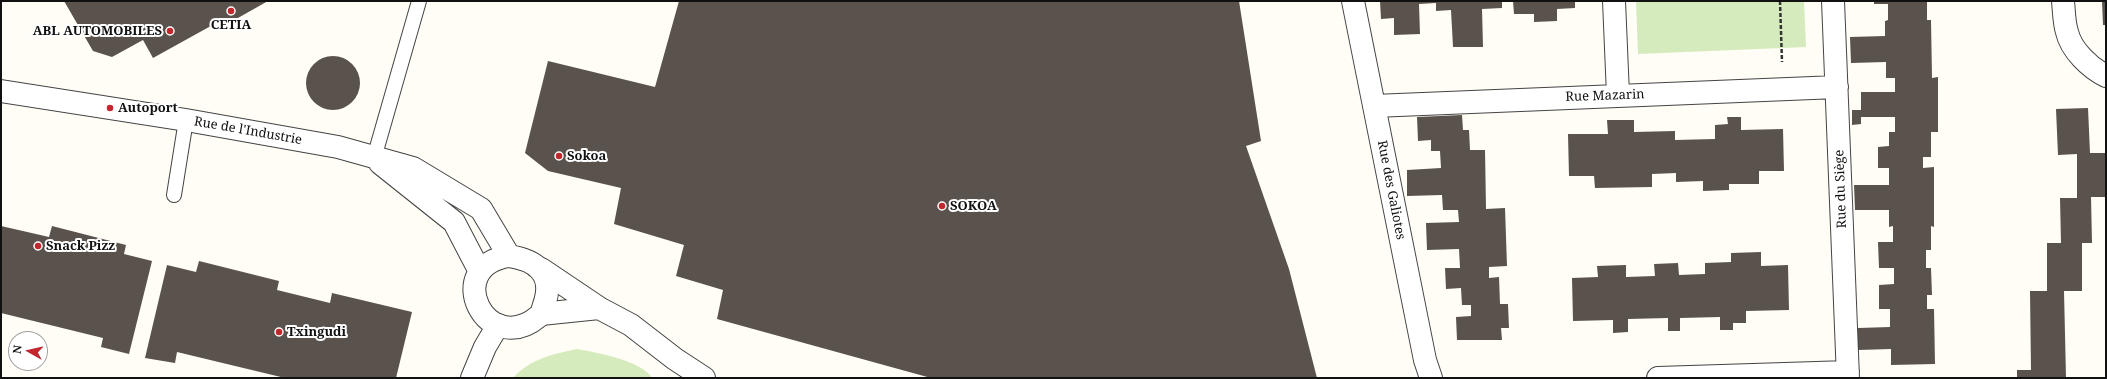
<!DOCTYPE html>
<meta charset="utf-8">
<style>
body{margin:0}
#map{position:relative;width:2107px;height:379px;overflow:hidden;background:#fffdf5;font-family:"Noto Serif",serif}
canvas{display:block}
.frame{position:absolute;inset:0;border:2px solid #111;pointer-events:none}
.north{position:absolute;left:8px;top:331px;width:40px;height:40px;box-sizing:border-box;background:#fff;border:1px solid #a0a0a0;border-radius:50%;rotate:278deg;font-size:11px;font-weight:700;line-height:16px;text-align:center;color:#111}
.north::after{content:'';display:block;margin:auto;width:14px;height:18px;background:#c4262e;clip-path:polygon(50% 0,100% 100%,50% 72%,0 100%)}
</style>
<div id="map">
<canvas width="2107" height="379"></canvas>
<div class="frame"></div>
<div class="north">N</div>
</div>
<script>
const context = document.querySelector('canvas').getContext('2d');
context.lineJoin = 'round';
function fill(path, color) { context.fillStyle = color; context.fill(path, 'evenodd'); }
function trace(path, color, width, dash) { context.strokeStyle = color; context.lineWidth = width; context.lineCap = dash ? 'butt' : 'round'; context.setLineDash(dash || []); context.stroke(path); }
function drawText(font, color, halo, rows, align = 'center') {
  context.font = font + ' "Noto Serif",serif'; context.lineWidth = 4; context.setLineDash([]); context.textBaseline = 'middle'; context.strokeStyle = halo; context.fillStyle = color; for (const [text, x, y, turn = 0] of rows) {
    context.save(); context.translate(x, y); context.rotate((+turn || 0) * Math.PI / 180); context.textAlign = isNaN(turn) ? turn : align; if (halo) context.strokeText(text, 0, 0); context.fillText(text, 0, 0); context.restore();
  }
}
const green = new Path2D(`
 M1636 1H1804L1806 47 1638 54Z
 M577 349C595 352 643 361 652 378H513C530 359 553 354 577 349Z`);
const building = new Path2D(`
 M64 1H268L222 27 218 22 153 58 143 40 112 57 93 51Z
 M679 1H1239L1261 141 1246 146 1289 269 1317 378H931L717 319 723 290 676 276 684 245 614 224 621 188 548 171 525 153 548 61 655 87Z
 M1380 1H1502V8L1482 9 1483 47H1453L1451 10 1436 11V3L1419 4 1420 34 1394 35V18L1381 19Z
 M1513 1H1575V8L1557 9V21L1534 22V14H1514Z
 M1874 1H1927V20H1931L1932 78 1938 77V132H1931V157H1923V168L1934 167V227L1931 226V250H1926V268H1931L1932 295H1927V309H1934L1935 364 1891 365V349L1858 350V328L1890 327V309H1879V285L1894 284V268H1879L1878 242H1893V226L1889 227V210H1855L1854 185H1889V168H1878V147L1889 146V132H1895V117H1861V124L1852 125V110H1861V92H1895V78H1886V62L1851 63 1850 37 1885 36V21L1888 20V4H1874Z
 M2102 1H2106V25H2103Z
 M306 83a27 27 0 1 1 54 0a27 27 0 1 1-54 0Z
 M2088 108 2090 153H2106V197H2091L2092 243H2082V291H2064L2066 378H2017V370H2031L2030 291H2047V243H2061L2060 198H2077V154L2058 155 2056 109Z
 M1462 115 1463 130H1469L1470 150H1485L1486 209 1505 208 1507 266 1489 267V278L1499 277 1500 304H1508L1509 328H1501L1502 340H1457L1456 317 1471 316V305H1462L1461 288 1446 289 1445 268H1460L1459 249 1427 250 1426 223 1459 222 1458 210H1443L1442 195 1407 196V170L1441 168 1440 151H1431V140L1418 141 1417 117Z
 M1727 117H1741V130L1783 129 1784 171H1759V184H1729V190L1703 191V181L1676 182V173L1652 174V187L1595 188 1594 176H1569L1568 134H1608L1607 120H1634V132L1675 131V140L1715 139V125L1728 124Z
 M1 226 49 237 52 226 126 245 124 254 152 261 129 354 101 347 103 338 1 313Z
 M1761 252V266L1788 265 1789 310 1746 311V323H1733V330H1720V317L1680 318V331H1668V318L1628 319V332L1613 333V320L1573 321 1572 278 1598 277 1597 266 1626 265V277L1655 276 1654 264 1678 263 1679 275 1705 274V263L1731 262V253Z
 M199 261 279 281 277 290 330 303 332 293 412 312 396 378H285L177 352 175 363 145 358 167 265 196 272Z`);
const path = new Path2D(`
 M1780 1 1782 62`);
const service = new Path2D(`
 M374 158 419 1
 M174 195 186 120`);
const minor = new Path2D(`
 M1353 1 1425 360 1431 378
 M1614 1 1618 95
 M1833 1 1848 378
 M2063 1C2064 11 2064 23 2067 32 2071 50 2090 68 2106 76
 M1374 106 1837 87
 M541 269 599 308 631 325 675 359 704 378
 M541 314 599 308
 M472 378 485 347 498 325
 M1658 378 1848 372`);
const tertiary = new Path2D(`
 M1 91 186 120 338 147 413 168 481 209 509 256
 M380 163 454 222 479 270
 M509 256C535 260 554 273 545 302 543 307 543 312 539 316 487 360 440 267 509 256Z`);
const markers = [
 [231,11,4,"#c4262e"],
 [170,31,4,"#c4262e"],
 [110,108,4,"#c4262e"],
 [559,156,4,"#c4262e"],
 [942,206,4,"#c4262e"],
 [38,246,4,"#c4262e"],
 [279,332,4,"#c4262e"]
];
const poiNames = [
 ["CETIA",231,25,"center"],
 ["ABL AUTOMOBILES",162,31,"right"],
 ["Autoport",118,108],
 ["Sokoa",567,156],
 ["SOKOA",950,206],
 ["Snack Pizz",46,246],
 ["Txingudi",287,332]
];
const streetNames = [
 ["Rue Mazarin",1605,96,-2],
 ["Rue de l'Industrie",248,131,10],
 ["Rue du Siège",1841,189,-92],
 ["Rue des Galiotes",1391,190,79]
];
fill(green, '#d5ebbd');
fill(building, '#5a524d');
trace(service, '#444', 16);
trace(minor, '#444', 24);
trace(tertiary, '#444', 24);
trace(path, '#333', 2.5, [4, 2]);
trace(service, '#fff', 14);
trace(minor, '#fff', 22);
trace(tertiary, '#fff', 22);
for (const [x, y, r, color] of markers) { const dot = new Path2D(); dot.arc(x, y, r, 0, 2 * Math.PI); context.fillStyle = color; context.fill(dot); trace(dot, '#fff', 1.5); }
drawText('bold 13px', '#111', '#fff', poiNames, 'left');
drawText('13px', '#111', '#fff', streetNames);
</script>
